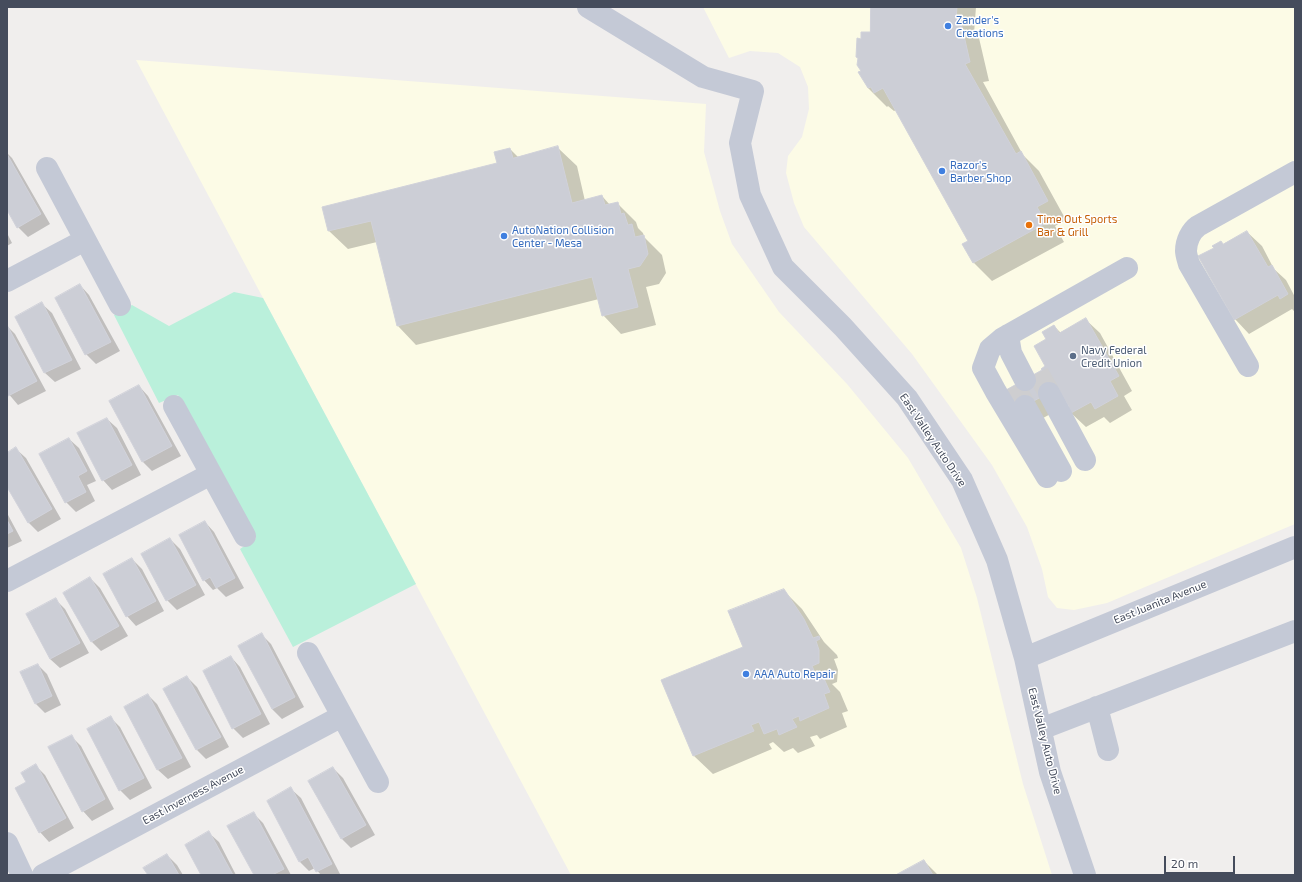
<!DOCTYPE html>
<style>
body{margin:0}
#map{position:relative;width:1302px;height:882px;overflow:hidden;background:#f0eeed;font-family:"Exo 2",sans-serif}
canvas{display:block}
.frame{position:absolute;inset:0;border:8px solid #454c5c;pointer-events:none}
.scale{position:absolute;left:1164px;top:856px;width:71px;height:18px;box-sizing:border-box;border:2px solid #454c5c;border-top:0;padding-left:5px;font-size:12px;line-height:14px;white-space:nowrap;color:#454c5c;-webkit-text-stroke:3px #fff;paint-order:stroke}
</style>
<div id="map">
<canvas width="1302" height="882"></canvas>
<div class="frame"></div>
<div class="scale">20 m</div>
</div>
<script>
const context = document.querySelector('canvas').getContext('2d');
context.lineJoin = 'round';
function fill(path, color) { context.fillStyle = color; context.fill(path, 'evenodd'); }
function trace(path, color, width, dash) { context.strokeStyle = color; context.lineWidth = width; context.lineCap = dash ? 'butt' : 'round'; context.setLineDash(dash || []); context.stroke(path); }
function drawText(font, color, halo, rows, align = 'center') {
  context.font = font + ' "Exo 2",sans-serif'; context.lineWidth = 3; context.setLineDash([]); context.textBaseline = 'middle'; context.strokeStyle = halo; context.fillStyle = color; for (const [text, x, y, turn = 0] of rows) {
    context.save(); context.translate(x, y); context.rotate((+turn || 0) * Math.PI / 180); context.textAlign = isNaN(turn) ? turn : align; if (halo) context.strokeText(text, 0, 0); context.fillText(text, 0, 0); context.restore();
  }
}
const commercial = new Path2D(`
 M703 7H1295V524L1107 603 1074 610 1057 608 1048 597 1042 569 1027 527 992 465 912 354 804 227 794 203 786 173 788 156 802 137 809 109 808 87 800 67 778 53 750 51 729 58Z
 M136 60 706 104 704 152 720 211 732 244 779 312 847 384 908 458 961 548 977 598 1023 784 1052 875H571Z`);
const green = new Path2D(`
 M234 292 263 298 416 584 293 647 240 549 256 538 178 395 159 403 114 315 132 305 169 326Z`);
const shadow = new Path2D(`
 M872 7H976L974 34 979 38 989 81 983 82 1023 155 1039 171 1066 220 1055 226 1064 242 992 281 974 263 963 244 969 241 896 110 894 111 888 106 887 107 868 88 859 60 857 57 861 40 871 33Z
 M558 148 577 166 585 201 602 196 610 205 617 203 636 222 638 228 643 233 644 237 662 255 666 273 659 284 646 287 656 325 621 334 603 315 599 299 416 345 398 326 377 242 348 249 329 231 324 208 498 164 510 149 518 157Z
 M7 153 12 158 50 224 28 237 18 227 7 208Z
 M1247 232 1262 246 1274 269 1286 280 1295 297V312L1292 309 1249 334 1235 319 1224 245Z
 M7 233 12 243 7 246Z
 M80 285 89 295 120 351 96 364 86 354Z
 M42 304 52 313 81 369 55 382 45 373 16 317Z
 M1085 319 1100 333 1132 391 1124 396 1132 410 1110 423 1104 417 1086 427 1071 413 1069 404 1032 424 1018 410 1047 367V339L1054 326 1061 333Z
 M7 326 15 334 46 391 18 405 7 392Z
 M139 386 148 396 181 456 152 471 143 462 110 402Z
 M107 419 117 428 141 475 112 490 103 480Z
 M69 439 79 448 96 481 87 485 95 501 76 512 66 502Z
 M16 449 26 458 61 519 38 532 28 522 7 485V454Z
 M7 513 22 541 7 548Z
 M205 522 214 532 244 588 226 597 217 588 213 590 204 580Z
 M170 539 180 549 205 595 177 610 167 600Z
 M132 559 142 569 164 611 136 626 127 616Z
 M90 578 100 588 128 636 101 651 92 642 64 593Z
 M783 590 802 609 824 642 837 655 838 658 834 659 838 670 837 682 832 684 840 692 848 711 842 713 847 727 820 739 817 735 810 737 815 746 798 753 793 748 784 752 773 742 769 744 772 749 713 774 694 756 662 681 744 648Z
 M55 599 65 609 89 653 60 668 50 659 27 615Z
 M262 635 271 644 304 707 282 719 272 709 239 646Z
 M231 657 240 667 270 724 243 738 233 728Z
 M38 665 47 674 61 705 45 713 35 703Z
 M187 677 197 687 229 747 206 759 197 750Z
 M148 695 157 704 191 767 168 779 158 770 125 707Z
 M110 717 120 727 152 788 130 800 120 790Z
 M71 736 81 746 114 809 92 821 83 811Z
 M36 766 45 775 74 828 49 842 40 832 28 783Z
 M333 768 343 778 375 835 351 848 342 839 309 782Z
 M291 789 301 798 340 874 338 875H321L315 868 309 871 300 862Z
 M253 813 263 823 291 875H255Z
 M209 833 219 842 236 875H202Z
 M167 855 177 865 183 875H149Z
 M924 861 938 875H898Z`);
const building = new Path2D(`
 M871 7H957L956 19 960 18 970 62 965 64 1016 154 1021 151 1048 201 1037 207 1046 223 973 263 962 244 968 241 883 88 874 93 871 87 868 88 858 72 861 71 857 65 858 58 856 57 857 38 861 39V32H870Z
 M558 146 572 203 602 195 605 205 618 202 621 214 624 213 628 225 632 224 635 237 644 235 648 254 640 266 628 269 638 307 602 316 592 277 397 326 371 221 328 231 322 207 497 163 494 152 510 148 513 158Z
 M7 154 41 214 17 228 7 210Z
 M1247 231 1268 267 1272 265 1288 294 1280 299 1278 295 1234 320 1198 256 1214 248 1212 246 1221 241 1223 244Z
 M80 284 111 342 85 355 55 298Z
 M42 302 72 360 44 373 15 317Z
 M1086 318 1119 376 1110 381 1118 396 1095 409 1091 402 1071 413 1067 408 1069 407 1059 389 1054 390 1017 410 1006 390 1042 370 1041 369 1045 366 1034 346 1046 339 1042 332 1054 325 1059 333Z
 M7 325 37 381 8 396 7 394Z
 M139 385 172 446 142 462 109 401Z
 M107 418 132 465 102 481 77 433Z
 M69 438 87 471 78 476 86 492 65 503 39 454Z
 M16 447 52 509 28 523 7 487V453Z
 M7 520 13 531 7 534Z
 M205 521 235 578 216 588 210 577 203 581 179 535Z
 M170 538 196 585 166 601 141 554Z
 M132 558 156 601 126 617 103 574Z
 M90 577 119 626 91 642 63 593Z
 M784 589 804 619 813 638 819 636 820 639 816 641 819 650V663L812 666 816 675 821 672 830 692 824 694 829 708 800 721 799 716 792 719 797 727 779 735 777 729 764 734 759 722 751 725 754 731 693 756 661 680 743 647 728 611Z
 M56 598 80 643 50 659 26 614Z
 M262 633 295 697 272 709 238 646Z
 M231 656 261 714 232 729 203 671Z
 M38 664 52 696 35 704 20 672Z
 M187 676 221 737 196 750 163 689Z
 M148 694 182 758 157 770 124 707Z
 M111 716 144 778 119 791 87 729Z
 M72 735 105 799 82 812 48 747Z
 M36 764 66 818 39 833 15 788 26 782 21 773Z
 M333 767 366 825 341 839 308 781Z
 M291 787 332 864 316 872 308 857 299 862 267 801Z
 M254 812 284 869 272 875H254L227 826Z
 M209 831 233 875H201L185 845Z
 M167 854 179 875H148L143 868Z
 M924 860 933 875H896Z`);
const minorTunnel = new Path2D(`
 M1038 373 1049 393
 M1014 386 1025 406`);
const minor = new Path2D(`
 M588 7 703 77 753 91 740 143 750 195 783 267 843 327 907 398 962 480 997 560 1025 658 1050 772 1085 875
 M47 168 120 305
 M7 281 85 240
 M1008 335 1011 353 1025 380
 M1248 366 1189 264C1188 260 1186 255 1186 251 1186 241 1191 231 1198 226L1295 172
 M1049 393 1085 460
 M174 406 245 536
 M1025 406 1061 471
 M1047 477 996 392 983 368 990 349 1003 338 1127 268
 M7 581 211 474
 M308 653 378 782
 M1025 658 1295 547
 M1097 707 1108 750
 M1041 729 1295 631
 M7 843 22 875
 M43 875 342 716`);
const markers = [
 [948,26,4,"#3f7fe0"],
 [942,171,4,"#3f7fe0"],
 [1029,225,4,"#e8710a"],
 [504,236,4,"#3f7fe0"],
 [1073,356,4,"#5c6f8a"],
 [746,674,4,"#3f7fe0"]
];
const shopNames = [
 ["Zander's",956,20],
 ["Creations",956,33],
 ["Razor's",950,165],
 ["Barber Shop",950,178],
 ["AutoNation Collision",512,230],
 ["Center - Mesa",512,243],
 ["AAA Auto Repair",754,674]
];
const foodNames = [
 ["Time Out Sports",1037,219],
 ["Bar & Grill",1037,232]
];
const serviceNames = [
 ["Navy Federal",1081,350],
 ["Credit Union",1081,363]
];
const streetNames = [
 ["East Valley Auto Drive",933,440,56],
 ["East Juanita Avenue",1160,602,-22],
 ["East Valley Auto Drive",1045,741,76],
 ["East Inverness Avenue",193,795,-28]
];
fill(commercial, '#fcfbe6');
fill(green, '#baf0db');
fill(shadow, '#0003');
fill(building, '#ccced6');
trace(building, '#d1d2da', 1);
trace(minorTunnel, '#ceced0', 22, [22, 11]);
trace(minor, '#c4c9d6', 22);
for (const [x, y, r, color] of markers) { const dot = new Path2D(); dot.arc(x, y, r, 0, 2 * Math.PI); context.fillStyle = color; context.fill(dot); trace(dot, '#fff', 1.5); }
drawText('11px', '#366cbe', '#fff', shopNames, 'left');
drawText('11px', '#c56008', '#fff', foodNames, 'left');
drawText('11px', '#4e5e75', '#fff', serviceNames, 'left');
drawText('11px', '#454c5c', '#fff', streetNames);
</script>
